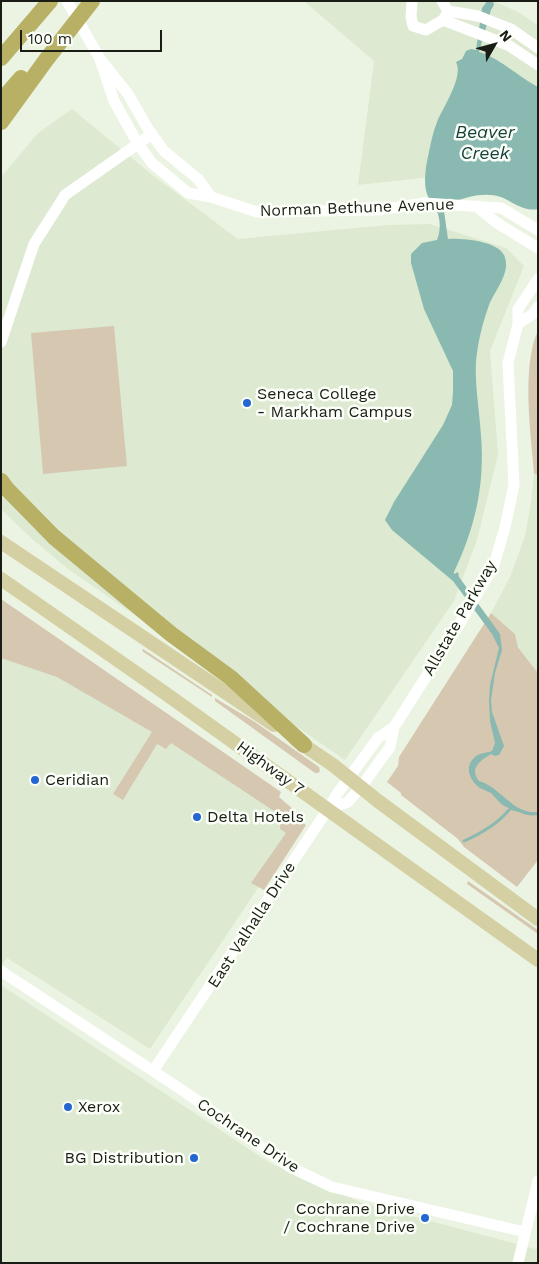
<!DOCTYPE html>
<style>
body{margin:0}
#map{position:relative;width:539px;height:1264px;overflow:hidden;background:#ebf4e2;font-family:"Work Sans",sans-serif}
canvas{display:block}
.frame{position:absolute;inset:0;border:2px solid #191d16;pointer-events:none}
.north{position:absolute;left:469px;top:20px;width:50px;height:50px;-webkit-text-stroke:4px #fbfff8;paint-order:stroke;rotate:52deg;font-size:14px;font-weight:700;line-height:20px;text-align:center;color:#191d16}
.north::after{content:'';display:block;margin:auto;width:18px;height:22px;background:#191d16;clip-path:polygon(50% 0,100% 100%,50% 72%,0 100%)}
.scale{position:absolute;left:20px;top:30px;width:142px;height:22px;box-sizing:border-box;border:2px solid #191d16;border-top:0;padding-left:6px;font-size:15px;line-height:18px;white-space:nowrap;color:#191d16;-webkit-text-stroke:4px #fbfff8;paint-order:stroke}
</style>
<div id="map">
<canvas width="539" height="1264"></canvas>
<div class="frame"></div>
<div class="north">N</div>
<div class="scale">100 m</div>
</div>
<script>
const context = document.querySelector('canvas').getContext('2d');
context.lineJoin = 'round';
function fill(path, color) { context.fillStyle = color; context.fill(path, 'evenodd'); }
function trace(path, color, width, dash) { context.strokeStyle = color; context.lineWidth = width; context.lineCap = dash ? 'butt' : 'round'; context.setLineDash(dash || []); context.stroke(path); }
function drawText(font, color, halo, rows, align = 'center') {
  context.font = font + ' "Work Sans",sans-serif'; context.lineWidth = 5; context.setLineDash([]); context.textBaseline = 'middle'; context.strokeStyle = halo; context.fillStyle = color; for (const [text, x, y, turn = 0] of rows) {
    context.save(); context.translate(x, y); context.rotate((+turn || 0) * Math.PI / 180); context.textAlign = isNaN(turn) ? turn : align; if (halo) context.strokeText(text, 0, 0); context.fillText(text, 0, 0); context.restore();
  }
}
const built = new Path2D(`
 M304 1H494L518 12 538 25V206L449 175 358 185 374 61Z
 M72 109 155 177 238 239 388 225 430 224 506 248 524 266 490 351 498 455 477 540 454 601 345 760 68 569 31 538 1 509V177L38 133Z
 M538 331V673L518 646 515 634 491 613 510 577 525 536 531 502 534 474 529 368 533 341Z
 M1 649 165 721 305 818 150 1049 7 958 1 966Z
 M1 985 270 1163 362 1203 536 1249 538 1246V1263H1Z`);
const green = new Path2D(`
 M114 326 127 466 43 474 31 333Z
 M538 331V474H534C531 431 521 370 538 331Z
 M1 599 281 792 279 797 300 815 298 819 306 825 264 890 251 883 286 833 280 829V821L283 817 171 743 166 749 157 744 123 800 113 794 152 732 57 677 1 658Z
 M491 613 515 634 518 647 538 673V860L517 887 464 847 458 839 401 795V793L387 782 398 766 399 757Z
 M143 649 212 695V697L142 651Z
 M215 698 255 722 319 767 320 771 318 773H315L215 701Z
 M468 881 538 930V934L467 884Z`);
const water = new Path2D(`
 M485 1H493L494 5 491 10 479 52C498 57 519 77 538 87V209C524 212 513 202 501 197 483 191 464 198 447 204L444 211 448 239C462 238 497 241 504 255 512 272 495 290 489 305 484 319 479 337 477 353 473 376 480 412 481 436 485 485 475 528 454 572V574L458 572 459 577 500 634 502 650 495 673 491 700 492 712 504 746 499 755 495 756 491 754C480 761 469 768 479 781 501 787 513 815 538 812V815C524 817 522 811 509 810V808C500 805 497 799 491 793 487 791 484 790 480 788 470 781 464 767 474 758 478 753 486 753 492 751L495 743 490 721 489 701 490 685 499 648 492 634 453 581 392 530 385 520 394 502 443 425 452 405 453 392V371L424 309 411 263V254L422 243 437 240C442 228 440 214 433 203 431 200 428 198 427 194 423 182 426 165 429 152 431 142 433 132 437 122 443 107 464 77 456 62L462 59 466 51 471 49 476 50 482 8 486 3Z`);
const stream = new Path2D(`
 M464 841C480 834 498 823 509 810`);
const minor = new Path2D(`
 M67 1 100 59 128 94 148 129 164 151 198 179 211 197
 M412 1 411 17 413 26 426 30 443 20 446 15
 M442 1 448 11 478 16 511 29 538 48
 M443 20 508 45 538 65
 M100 59 114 101 138 144 152 163 188 193 211 197 257 212 379 210 424 203 501 208 538 230
 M476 206 497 223 538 248
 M518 324 533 314 538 307
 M1 342 34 244 65 195 152 134
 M328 809 348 802 361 787 390 747 394 727 462 620 494 565 505 527 514 485 508 363 518 324V309L538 279
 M1 971 185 1092 290 1167 332 1187 525 1232
 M153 1071 328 809 337 794 378 738 394 727
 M518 1263 538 1181`);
const major = new Path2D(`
 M1 542 274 725
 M1 579 162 691 538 960
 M296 740 333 765 378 801 538 919`);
const highway = new Path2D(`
 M1 58 50 1
 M1 101 21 78
 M1 122 46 60 92 1
 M1 481 6 488 54 537 171 634 231 678 304 745`);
const markers = [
 [247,403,5,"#2467d3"],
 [35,780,5,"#2467d3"],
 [197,817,5,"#2467d3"],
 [68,1107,5,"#2467d3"],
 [194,1158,5,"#2467d3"],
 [425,1218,5,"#2467d3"]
];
const streetNames = [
 ["Norman Bethune Avenue",357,208,-2],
 ["Allstate Parkway",460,618,-60],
 ["Highway 7",270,768,36],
 ["East Valhalla Drive",252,925,-57],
 ["Cochrane Drive",248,1136,34]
];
const poiNames = [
 ["Seneca College",257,394],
 ["- Markham Campus",257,412],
 ["Ceridian",45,780],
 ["Delta Hotels",207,817],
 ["Xerox",78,1107],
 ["BG Distribution",184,1158,"right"],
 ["Cochrane Drive",415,1209,"right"],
 ["/ Cochrane Drive",415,1227,"right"]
];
const waterNames = [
 ["Beaver",485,133],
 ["Creek",485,154]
];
fill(built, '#ddead1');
fill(green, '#d6c7b1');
fill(water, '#89b9b0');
trace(stream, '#89b9b0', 3);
trace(minor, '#fff', 11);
trace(major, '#d4d0a3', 14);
trace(highway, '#b7b065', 16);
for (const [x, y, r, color] of markers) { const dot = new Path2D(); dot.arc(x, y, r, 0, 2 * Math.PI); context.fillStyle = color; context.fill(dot); trace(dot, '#fbfff8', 2); }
drawText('16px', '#191d16', '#fbfff8', streetNames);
drawText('16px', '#191d16', '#fbfff8', poiNames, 'left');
drawText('italic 18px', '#15413b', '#fbfff8', waterNames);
</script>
